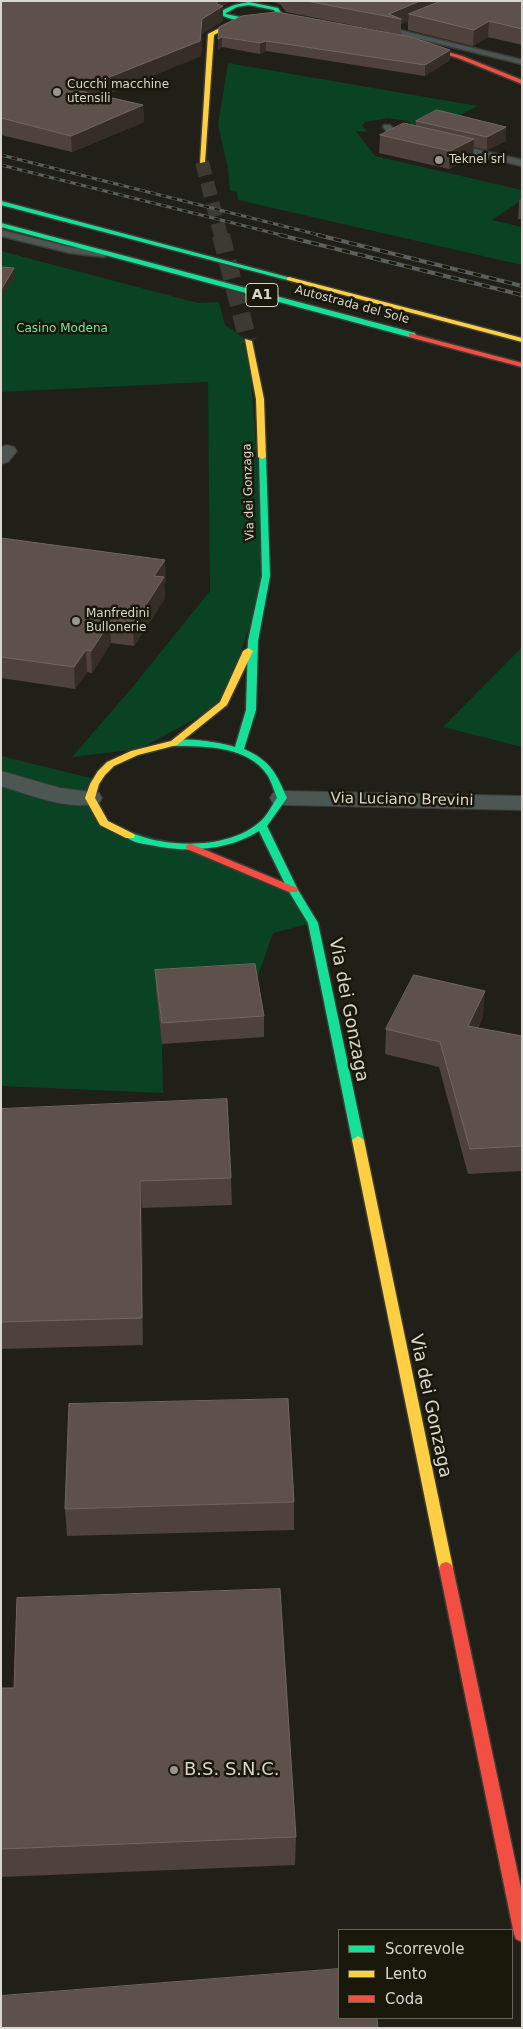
<!DOCTYPE html>
<style>
body{margin:0}
#map{position:relative;width:523px;height:2029px;overflow:hidden;background:#201f18;font-family:"DejaVu Sans",sans-serif}
canvas{display:block}
.frame{position:absolute;inset:0;border:2px solid #d8d6ce;pointer-events:none}
.legend{position:absolute;left:338px;top:1929px;width:175px;height:90px;box-sizing:border-box;background:#1a180b;border:1px solid #666459;margin:0;padding:6px 9px;list-style:none;font-size:15px;color:#d8d6ce}
.legend li{display:flex;align-items:center;gap:10px;height:25px}
.legend b{width:25px;border:1px solid #666459}
</style>
<div id="map">
<canvas width="523" height="2029"></canvas>
<div class="frame"></div>
<ul class="legend">
<li><b style="height:6px;background:#16e098"></b>Scorrevole</li>
<li><b style="height:6px;background:#ffcf43"></b>Lento</li>
<li><b style="height:6px;background:#f24e42"></b>Coda</li>
</ul>
</div>
<script>
const context = document.querySelector('canvas').getContext('2d');
context.lineJoin = 'round';
function fill(path, color) { context.fillStyle = color; context.fill(path, 'evenodd'); }
function trace(path, color, width, dash) { context.strokeStyle = color; context.lineWidth = width; context.lineCap = dash ? 'butt' : 'round'; context.setLineDash(dash || []); context.stroke(path); }
function drawText(font, color, halo, rows, align = 'center') {
  context.font = font + ' "DejaVu Sans",sans-serif'; context.lineWidth = 5; context.setLineDash([]); context.textBaseline = 'middle'; context.strokeStyle = halo; context.fillStyle = color; for (const [text, x, y, turn = 0] of rows) {
    context.save(); context.translate(x, y); context.rotate((+turn || 0) * Math.PI / 180); context.textAlign = isNaN(turn) ? turn : align; if (halo) context.strokeText(text, 0, 0); context.fillText(text, 0, 0); context.restore();
  }
}
const green = new Path2D(`
 M228 63 478 106 427 132 412 126 409 121 387 118 365 122 362 126 368 132 356 131 375 156 522 190V200L492 220 522 227V265L238 200 237 192 230 191 228 169 218 125Z
 M1 251 198 303 219 302 225 325 248 341 266 576 224 703 140 749 72 757 131 689 210 591 208 382 1 392Z
 M522 647V747L443 727Z
 M1 756 95 779 105 824 190 847 293 890 313 923 273 933 255 984 162 1044 163 1093 1 1086Z`);
const secondaryTunnelFar1 = new Path2D(`
 M202 162 221 236`);
const secondaryTunnel = new Path2D(`
 M221 235 248 341`);
const lane = new Path2D(`
 M391 28 522 60V64L391 32Z
 M384 125H390L397 132 414 137 410 140 391 136 383 127Z
 M453 144 522 160V166L450 149V145Z
 M1 230 70 247 104 251 109 254 104 257 70 253 1 236Z`);
const street = new Path2D(`
 M7 445 14 447 17 451 8 462 1 464V447Z
 M1 771 60 788 99 793 102 798 99 803C67 811 31 795 1 786Z
 M282 791 522 796V810L282 805 273 803 270 798 273 793Z`);
const fast = new Path2D(`
 M249 2 278 8 282 14C267 26 237 23 221 15V11L234 5ZM249 5 274 10 276 14 249 19 226 14V13L237 7Z
 M1 201 291 278 292 279 287 280 1 205Z
 M1 223 415 333 416 335 409 337 1 227Z
 M259 455 266 457 270 576 258 641 256 710 244 749C271 761 276 773 287 798L267 826 298 890 318 923 364 1140 358 1144 352 1140 308 923 288 890 259 831C228 851 185 853 150 845 142 844 131 842 125 836L130 833C140 835 149 840 160 841 192 847 237 844 262 820 268 814 272 805 277 798 274 791 272 783 268 776 249 746 205 746 174 746L169 743C179 735 222 743 235 747L246 710 248 641 262 576Z`);
const slow = new Path2D(`
 M237 19 242 20 214 35 205 162 200 163 208 34Z
 M289 277 522 338V342L287 280V278Z
 M245 339 252 341 264 399 266 457 262 459 258 457 256 399Z
 M248 648 253 651 227 705 177 745 138 755 114 766 105 775 99 784 95 798 108 821 134 834 135 836 134 838H126L100 825 85 798 90 784 98 771 107 762 131 751 171 741 220 702 243 651Z
 M358 1136 364 1140 453 1568 451 1572 446 1574 441 1572 439 1568 352 1140Z`);
const jam = new Path2D(`
 M412 42 462 56 522 80V84L458 58 412 44Z
 M409 333 522 363V367L409 337Z
 M191 844 297 888 298 890 297 892H289L187 849 186 847 187 845Z
 M446 1562 451 1564 453 1568 522 1893V1942L516 1939 514 1934 439 1568 441 1564Z`);
const railFar1 = new Path2D(`
 M1 155 323 236
 M1 165 285 236`);
const rail = new Path2D(`
 M280 235 522 295
 M318 235 522 286`);
const wall = new Path2D(`
 M1 1H232L222 6H223V21L202 34 201 56 103 96 143 105 144 122 72 152 1 135Z
 M270 1H522V45L488 37 473 46 408 30V21L401 24V35L286 12 280 4Z
 M219 27 450 60 425 76 266 51 260 54 222 47 218 49Z
 M416 121 506 127V141L487 150 474 147 473 157 449 169 379 153 380 135 416 126Z
 M522 198V219H518L519 200Z
 M1 538 166 580 164 583 165 598 134 646 111 643 92 673 87 672 75 689 1 678Z
 M155 970 264 1016V1037L162 1044 156 990Z
 M483 1016 478 1028 522 1036V1171L468 1174 439 1067 385 1054 386 1029Z
 M1 1109 231 1178 232 1205 142 1208 143 1345 1 1349Z
 M294 1502V1530L67 1536 65 1509Z
 M1 1688H14L296 1837 295 1865 1 1877Z`);
const shadedWall = new Path2D(`
 M216 1H232L216 8Z
 M420 1H456L409 14 408 21 401 24V19L389 14Z
 M223 6V21L202 34 201 56 78 106 77 90Z
 M489 21 488 37 473 46 474 30Z
 M222 37V47L218 49V39Z
 M266 41V51L260 54V43Z
 M450 50V60L425 76V65Z
 M143 105 144 122 72 152 71 136Z
 M506 127V141L487 150V137Z
 M474 139 473 157 449 169 450 151Z
 M14 268 15 277 1 299V290Z
 M165 560 166 580 164 583 165 598 134 646 133 625 154 576Z
 M110 622 111 643 92 673 91 651Z
 M86 650 87 672 75 689 74 667Z
 M485 991 483 1016 466 1050 468 1026Z
 M140 1181 142 1208 143 1345 142 1318Z`);
const building = new Path2D(`
 M1 1H217V4L223 6 202 19 200 41 77 90 143 105 71 136 1 118Z
 M307 1H420L389 14 401 19Z
 M441 1H522V29L489 21 474 30 409 14Z
 M277 12 411 37 450 50 425 65 266 41 260 43 222 37 218 39 219 27 242 16Z
 M437 110 506 127 487 137 416 121Z
 M404 123 474 139 450 151 380 135Z
 M1 267 14 268 1 290Z
 M1 538 165 560 154 576 164 577 133 625 110 622 91 651 86 650 74 667 1 657Z
 M255 964 264 1016 162 1023 155 970Z
 M414 975 485 991 468 1026 522 1036V1146L470 1149 440 1042 386 1029Z
 M227 1099 231 1178 140 1181 142 1318 1 1322V1109Z
 M288 1399 294 1502 65 1509 69 1404Z
 M280 1589 296 1837 1 1849V1688H14L17 1598Z
 M339 1969V2018H377L378 2028H1V1996Z`);
const markers = [
 [57,92,5,"#98968e"],
 [439,160,5,"#98968e"],
 [76,621,5,"#98968e"],
 [174,1770,5,"#98968e"]
];
const farPoinames = [
 ["Cucchi macchine",67,85],
 ["utensili",67,99],
 ["Teknel srl",449,160],
 ["Manfredini",86,614],
 ["Bullonerie",86,628]
];
const farStreetnames = [
 ["Autostrada del Sole",352,305,15],
 ["Via dei Gonzaga",249,492,-92]
];
const farParknames = [
 ["Casino Modena",62,329]
];
const shields = [
 [262,295,32]
];
const shieldNames = [
 ["A1",262,295]
];
const streetNames = [
 ["Via Luciano Brevini",402,800,1]
];
const nearStreetnames = [
 ["Via dei Gonzaga",348,1010,79],
 ["Via dei Gonzaga",430,1406,78]
];
const nearPoinames = [
 ["B.S. S.N.C.",184,1770]
];
fill(green, '#0a4224');
trace(secondaryTunnelFar1, '#3c3a33', 14, [14, 7]);
trace(secondaryTunnel, '#3c3a33', 18, [18, 9]);
trace(lane, '#3d3b36', 3);
trace(street, '#3d3b36', 2);
trace(fast, '#3d3b36', 3);
trace(slow, '#3d3b36', 3);
trace(jam, '#3d3b36', 3);
fill(lane, '#4c5754');
fill(street, '#4c5754');
fill(fast, '#16e098');
fill(slow, '#ffcf43');
fill(jam, '#f24e42');
trace(railFar1, '#5a605d', 3);
trace(rail, '#5a605d', 4);
trace(railFar1, '#1a180b', 2, [5.5]);
trace(rail, '#1a180b', 2.5, [8]);
fill(wall, '#4f413c');
fill(shadedWall, '#362d27');
fill(building, '#5e514c');
trace(building, '#716660', 1);
for (const [x, y, r, color] of markers) { const dot = new Path2D(); dot.arc(x, y, r, 0, 2 * Math.PI); context.fillStyle = color; context.fill(dot); trace(dot, '#1a180b', 2); }
drawText('12px', '#d8d6ce', '#1a180b', farPoinames, 'left');
drawText('12px', '#d8d6ce', '#1a180b', farStreetnames);
drawText('12px', '#79e2a0', '#1a180b', farParknames);
for (const [x, y, w] of shields) { const box = new Path2D(); box.roundRect(x - w / 2, y - 11.5, w, 23, 4); context.fillStyle = '#1a180b'; context.fill(box); trace(box, '#d8d6ce', 1); }
drawText('bold 14px', '#d8d6ce', null, shieldNames);
drawText('15px', '#d8d6ce', '#1a180b', streetNames);
drawText('18px', '#d8d6ce', '#1a180b', nearStreetnames);
drawText('18px', '#d8d6ce', '#1a180b', nearPoinames, 'left');
</script>
